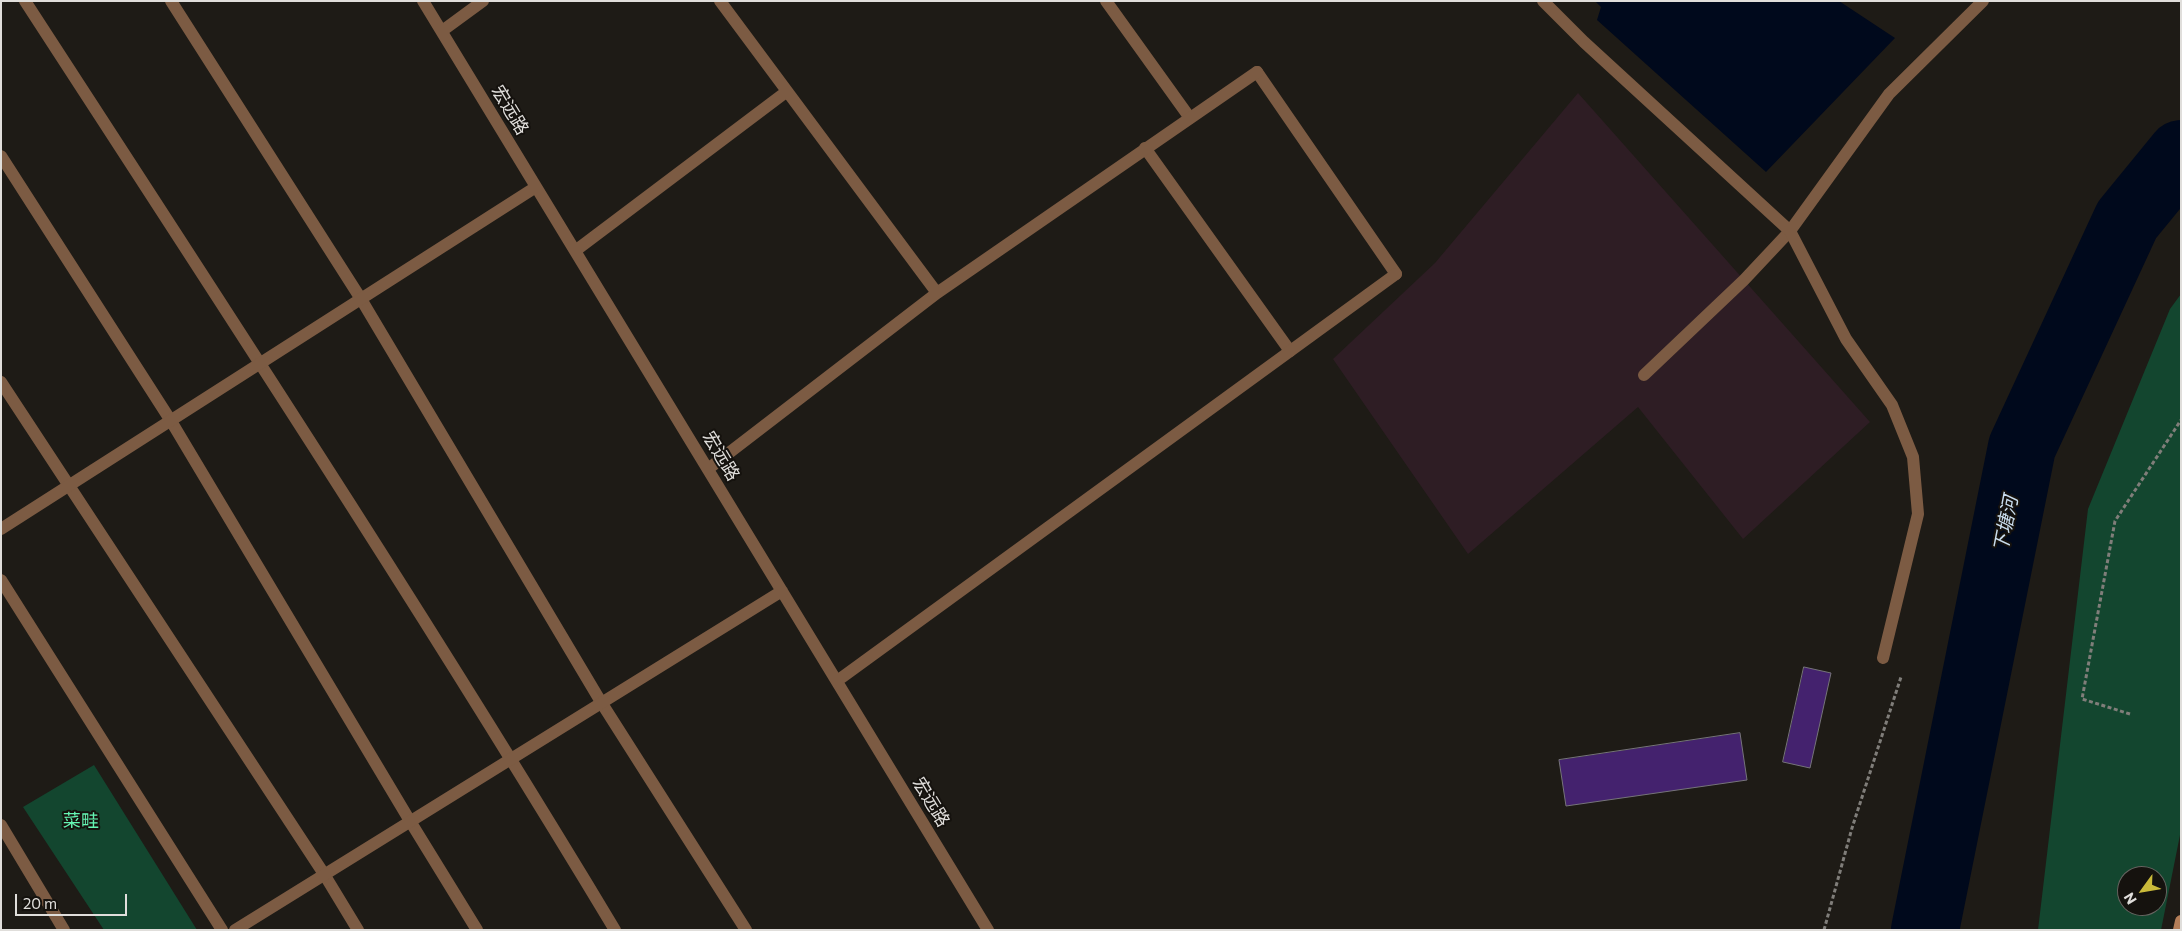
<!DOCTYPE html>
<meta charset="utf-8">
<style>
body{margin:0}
#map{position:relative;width:2182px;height:931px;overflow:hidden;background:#1e1b16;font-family:Commissioner,sans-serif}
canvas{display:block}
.frame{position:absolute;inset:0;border:2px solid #e0dedb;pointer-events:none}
.north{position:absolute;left:2117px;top:866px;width:50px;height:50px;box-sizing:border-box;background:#15120e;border:1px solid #666460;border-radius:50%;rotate:238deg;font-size:14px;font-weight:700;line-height:20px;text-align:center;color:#e0dedb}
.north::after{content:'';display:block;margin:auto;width:18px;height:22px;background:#caba3a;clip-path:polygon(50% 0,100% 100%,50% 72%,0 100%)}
.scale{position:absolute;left:15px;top:894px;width:112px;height:22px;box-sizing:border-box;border:2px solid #e0dedb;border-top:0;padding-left:6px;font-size:15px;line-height:18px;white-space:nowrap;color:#e0dedb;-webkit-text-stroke:4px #15120e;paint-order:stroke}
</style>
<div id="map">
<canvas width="2182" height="931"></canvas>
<div class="frame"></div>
<div class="north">N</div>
<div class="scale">20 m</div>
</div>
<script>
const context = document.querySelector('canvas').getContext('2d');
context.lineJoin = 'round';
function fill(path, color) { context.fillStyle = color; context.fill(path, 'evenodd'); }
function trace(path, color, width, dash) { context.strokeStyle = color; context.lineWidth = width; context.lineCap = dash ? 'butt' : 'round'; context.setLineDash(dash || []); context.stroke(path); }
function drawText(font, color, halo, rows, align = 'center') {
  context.font = font + ' Commissioner,"Noto Sans SC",sans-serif'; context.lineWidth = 4; context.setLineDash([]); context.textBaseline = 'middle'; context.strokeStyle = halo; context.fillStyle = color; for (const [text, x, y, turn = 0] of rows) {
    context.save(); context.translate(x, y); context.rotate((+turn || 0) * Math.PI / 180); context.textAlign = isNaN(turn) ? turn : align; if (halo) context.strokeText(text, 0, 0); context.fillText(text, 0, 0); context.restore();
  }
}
const industrial = new Path2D(`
 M1578 93 1870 422 1743 539 1638 407 1468 554 1333 359 1435 263Z`);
const green = new Path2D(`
 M2181 294V830L2161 930H2038L2088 509 2170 309ZM2127 876H2157V906H2127Z
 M94 765 197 930H104L23 807Z`);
const water = new Path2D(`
 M1595 1H1839L1895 38 1766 172 1597 20 1601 7Z`);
const river = new Path2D(`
 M1925 930 2022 447 2127 220 2181 154`);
const building = new Path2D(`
 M1804 667 1831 673 1810 768 1783 762Z
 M1740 733 1747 780 1566 806 1559 760Z`);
const path = new Path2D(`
 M2130 714 2082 699 2115 521 2181 420
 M1824 930 1852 828 1901 677`);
const lane = new Path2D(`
 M25 1C225 309 426 616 615 930
 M171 1 361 299 601 702 746 930
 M1106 1 1190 118
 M1257 72 1396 274
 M1145 148 1290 351
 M1 156 171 421 410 821 477 930
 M1644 375 1744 280 1790 231
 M1 382 324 874 358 930
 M1 580 222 930
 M1 825 64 930`);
const street = new Path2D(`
 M423 1 988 930
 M720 1 937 293
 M1543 1 1584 42 1790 231
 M442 31 483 1
 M575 251 786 92
 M708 469 937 293 1257 72
 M1 529 536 187
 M1883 658 1918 514 1913 457 1892 405 1846 339 1790 231 1889 94 1983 1
 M837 681 1396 274
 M235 930 782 591`);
const secondary = new Path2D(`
 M2179 930 2181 921`);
const streetNames = [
 ["宏远路",510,110,59],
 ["宏远路",721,456,59],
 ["宏远路",931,802,59]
];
const parkNames = [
 ["菜畦",81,821]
];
const waterNames = [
 ["下塘河",2006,524,-79]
];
fill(industrial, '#2e1d24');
fill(green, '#13462f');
fill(water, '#00091c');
trace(river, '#00091c', 68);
fill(building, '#44226e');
trace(building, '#76747a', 1);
trace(path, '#807e7a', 3, [4, 2.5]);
trace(lane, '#7c5b43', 12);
trace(street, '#7c5b43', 12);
trace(secondary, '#b47e58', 12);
drawText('18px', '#e0dedb', '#15120e', streetNames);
drawText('18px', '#65f5b3', '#15120e', parkNames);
drawText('italic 19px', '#caddee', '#15120e', waterNames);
</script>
